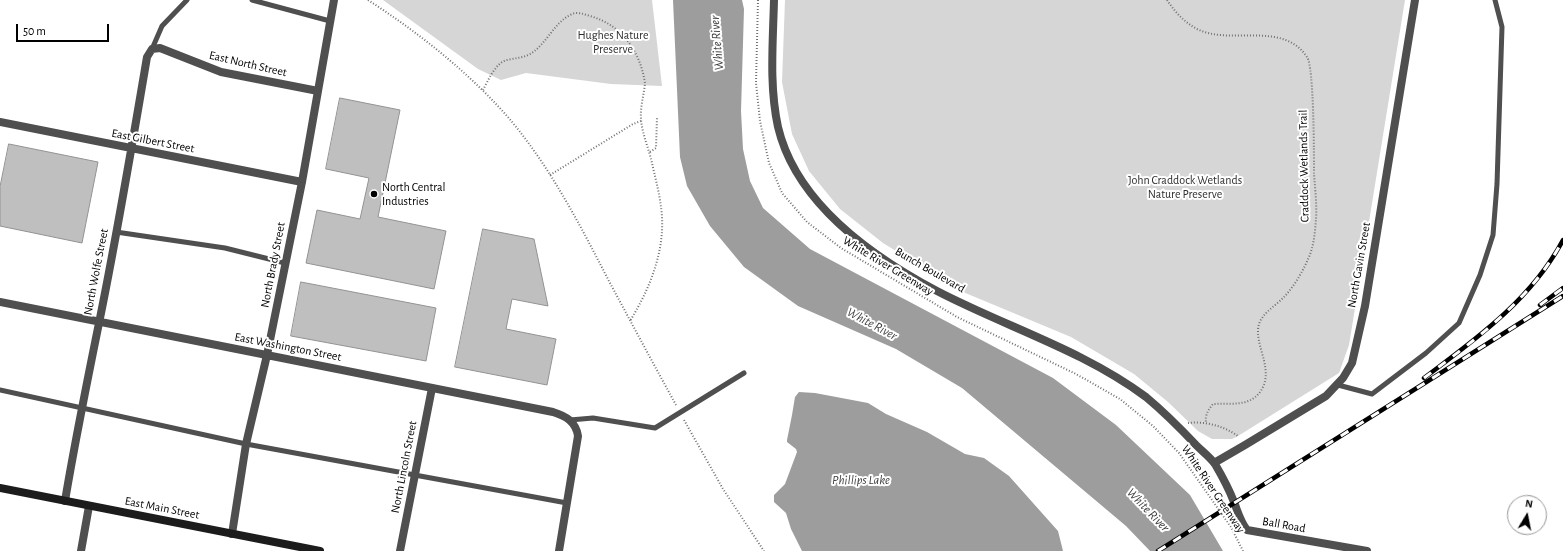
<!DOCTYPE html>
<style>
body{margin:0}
#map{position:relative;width:1563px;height:551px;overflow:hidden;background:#fff;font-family:"Alegreya Sans",sans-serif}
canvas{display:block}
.north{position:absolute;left:1507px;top:495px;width:40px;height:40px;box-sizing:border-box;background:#fff;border:1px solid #999;border-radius:50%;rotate:10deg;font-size:11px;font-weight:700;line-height:16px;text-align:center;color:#000}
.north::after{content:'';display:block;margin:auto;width:14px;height:18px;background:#000;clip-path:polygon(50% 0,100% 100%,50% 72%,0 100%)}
.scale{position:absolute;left:16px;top:24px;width:93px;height:18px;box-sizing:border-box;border:2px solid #000;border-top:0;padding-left:5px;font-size:12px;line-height:14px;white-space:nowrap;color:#000;-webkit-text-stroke:3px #fff;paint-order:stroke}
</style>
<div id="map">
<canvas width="1563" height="551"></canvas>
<div class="north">N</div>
<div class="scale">50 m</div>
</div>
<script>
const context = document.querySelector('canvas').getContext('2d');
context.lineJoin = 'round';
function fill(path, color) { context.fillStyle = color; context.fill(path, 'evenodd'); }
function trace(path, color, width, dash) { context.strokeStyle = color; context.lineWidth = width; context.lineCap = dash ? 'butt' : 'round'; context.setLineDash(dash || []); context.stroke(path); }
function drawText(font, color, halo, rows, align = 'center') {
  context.font = font + ' "Alegreya Sans",sans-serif'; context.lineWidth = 4; context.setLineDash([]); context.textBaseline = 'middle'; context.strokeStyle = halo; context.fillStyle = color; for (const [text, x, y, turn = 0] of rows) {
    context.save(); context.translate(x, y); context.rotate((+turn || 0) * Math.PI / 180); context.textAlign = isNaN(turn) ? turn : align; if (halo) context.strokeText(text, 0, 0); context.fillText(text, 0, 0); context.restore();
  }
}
const green = new Path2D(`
 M383 0H652L662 86 611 84 526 73 501 80 478 69Z
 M785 0H1405L1349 345 1339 373 1238 436 1232 439H1212L1198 431 1168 402 1134 374 1071 337 963 292 883 243 840 209 809 171 792 134 782 82Z`);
const water = new Path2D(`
 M673 0H742L744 9 741 111 743 149 750 181 763 208 810 249 1053 378 1116 425 1190 495 1223 551H1150L1126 526 962 388 896 349 798 306 744 267 710 226 687 186 680 157Z
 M799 392 815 393 868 403 886 414 927 432 965 454 984 458 1009 476 1058 531 1063 551H802L791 529 786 513 774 502V495L785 484 797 452 796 449 787 442V440L792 415 795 397Z`);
const building = new Path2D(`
 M340 98 400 110 378 217 446 231 434 289 306 263 317 210 360 219 369 178 326 169Z
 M9 144 98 162 82 243 0 226V187Z
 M483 229 534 239 548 306 512 299 506 329 556 339 547 385 455 367Z
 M301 282 436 308 426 361 291 336Z`);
const path = new Path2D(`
 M368 0C419 33 467 71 507 116 550 166 580 225 610 283 632 324 654 365 676 405
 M758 0 756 83 760 121 769 163 782 193 807 222 841 248 957 317 1076 374 1120 399 1153 426 1179 453 1231 527 1243 551
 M1167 0C1175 12 1184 22 1197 29 1231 46 1282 20 1307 57 1314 66 1314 156 1314 174 1315 188 1317 204 1316 219 1315 232 1314 245 1309 257 1303 271 1295 285 1285 296 1277 305 1263 312 1259 324 1253 345 1276 370 1260 392 1249 407 1230 403 1213 404 1208 410 1205 415 1206 423
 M483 90C488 81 495 63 507 60 515 58 523 58 530 54 546 45 553 24 570 15 577 11 583 14 590 16 622 25 640 51 645 83 644 95 640 107 641 119 642 134 649 149 652 163 656 181 661 199 662 217 664 254 649 290 630 321
 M650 152 656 148 657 117
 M550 175 633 124 641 121
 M684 420 723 489 764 551
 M1188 423C1205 421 1225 426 1239 437`);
const lane = new Path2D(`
 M252 0 330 21
 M152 49 162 26 187 0
 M116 232 225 248 285 263
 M1338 385 1372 394 1426 353 1459 323 1480 275 1493 235 1497 184 1502 27 1495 0
 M0 390 246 444 567 503
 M570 420 593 418 655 428 744 373`);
const street = new Path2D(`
 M774 0C773 42 769 86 778 127 796 203 871 256 937 291 1006 327 1083 350 1146 397 1164 412 1180 428 1196 445 1202 451 1210 457 1215 464 1222 476 1229 489 1234 502 1238 512 1240 521 1247 530L1367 551
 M0 122 302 182
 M0 302 553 412C566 416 576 422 578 436L559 551
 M1214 463 1245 445 1326 396 1343 378 1352 363 1365 306 1415 0
 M65 501C75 441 87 382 99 323 117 235 132 146 147 57L152 49 160 48 221 72 318 91
 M232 534 246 444 267 355 302 182 334 0
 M81 551 89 506
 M400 551 432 388`);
const secondary = new Path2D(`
 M0 488 320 551`);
const rail = new Path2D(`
 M1540 305 1563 288
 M1424 378C1476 339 1531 300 1563 240
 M1158 551 1563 296`);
const markers = [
 [374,194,4,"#000"]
];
const parkNames = [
 ["Hughes Nature",613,35],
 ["Preserve",613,49],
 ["John Craddock Wetlands",1185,180],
 ["Nature Preserve",1185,194]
];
const streetNames = [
 ["East North Street",248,64,13],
 ["East Gilbert Street",153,141,11],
 ["Craddock Wetlands Trail",1304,166,-91],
 ["North Brady Street",273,265,-79],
 ["North Gavin Street",1359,265,-80],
 ["White River Greenway",888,266,31],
 ["Bunch Boulevard",930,270,30],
 ["North Wolfe Street",96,272,-79],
 ["East Washington Street",288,347,11],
 ["North Lincoln Street",404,467,-79],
 ["White River Greenway",1213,489,56],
 ["East Main Street",162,508,11],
 ["Ball Road",1284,525,10]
];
const poiNames = [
 ["North Central",382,187],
 ["Industries",382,201]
];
const waterNames = [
 ["White River",717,43,-95],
 ["White River",872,324,28],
 ["Phillips Lake",861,480],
 ["White River",1148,510,46]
];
fill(green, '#d6d6d6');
fill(water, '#9d9d9d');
fill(building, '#bfbfbf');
trace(building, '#939393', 1);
trace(path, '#717171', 2, [1, 2]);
trace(lane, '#4f4f4f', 5);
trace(street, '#4f4f4f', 8);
trace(secondary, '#1c1c1c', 8);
trace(rail, '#000', 4.5);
trace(rail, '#fff', 3, [9]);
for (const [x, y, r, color] of markers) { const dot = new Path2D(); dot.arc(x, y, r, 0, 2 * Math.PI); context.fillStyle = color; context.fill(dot); trace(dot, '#fff', 1.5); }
drawText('12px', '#2d2d2d', '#fff', parkNames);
drawText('12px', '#000', '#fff', streetNames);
drawText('12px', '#000', '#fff', poiNames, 'left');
drawText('italic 13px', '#3e3e3e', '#fff', waterNames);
</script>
